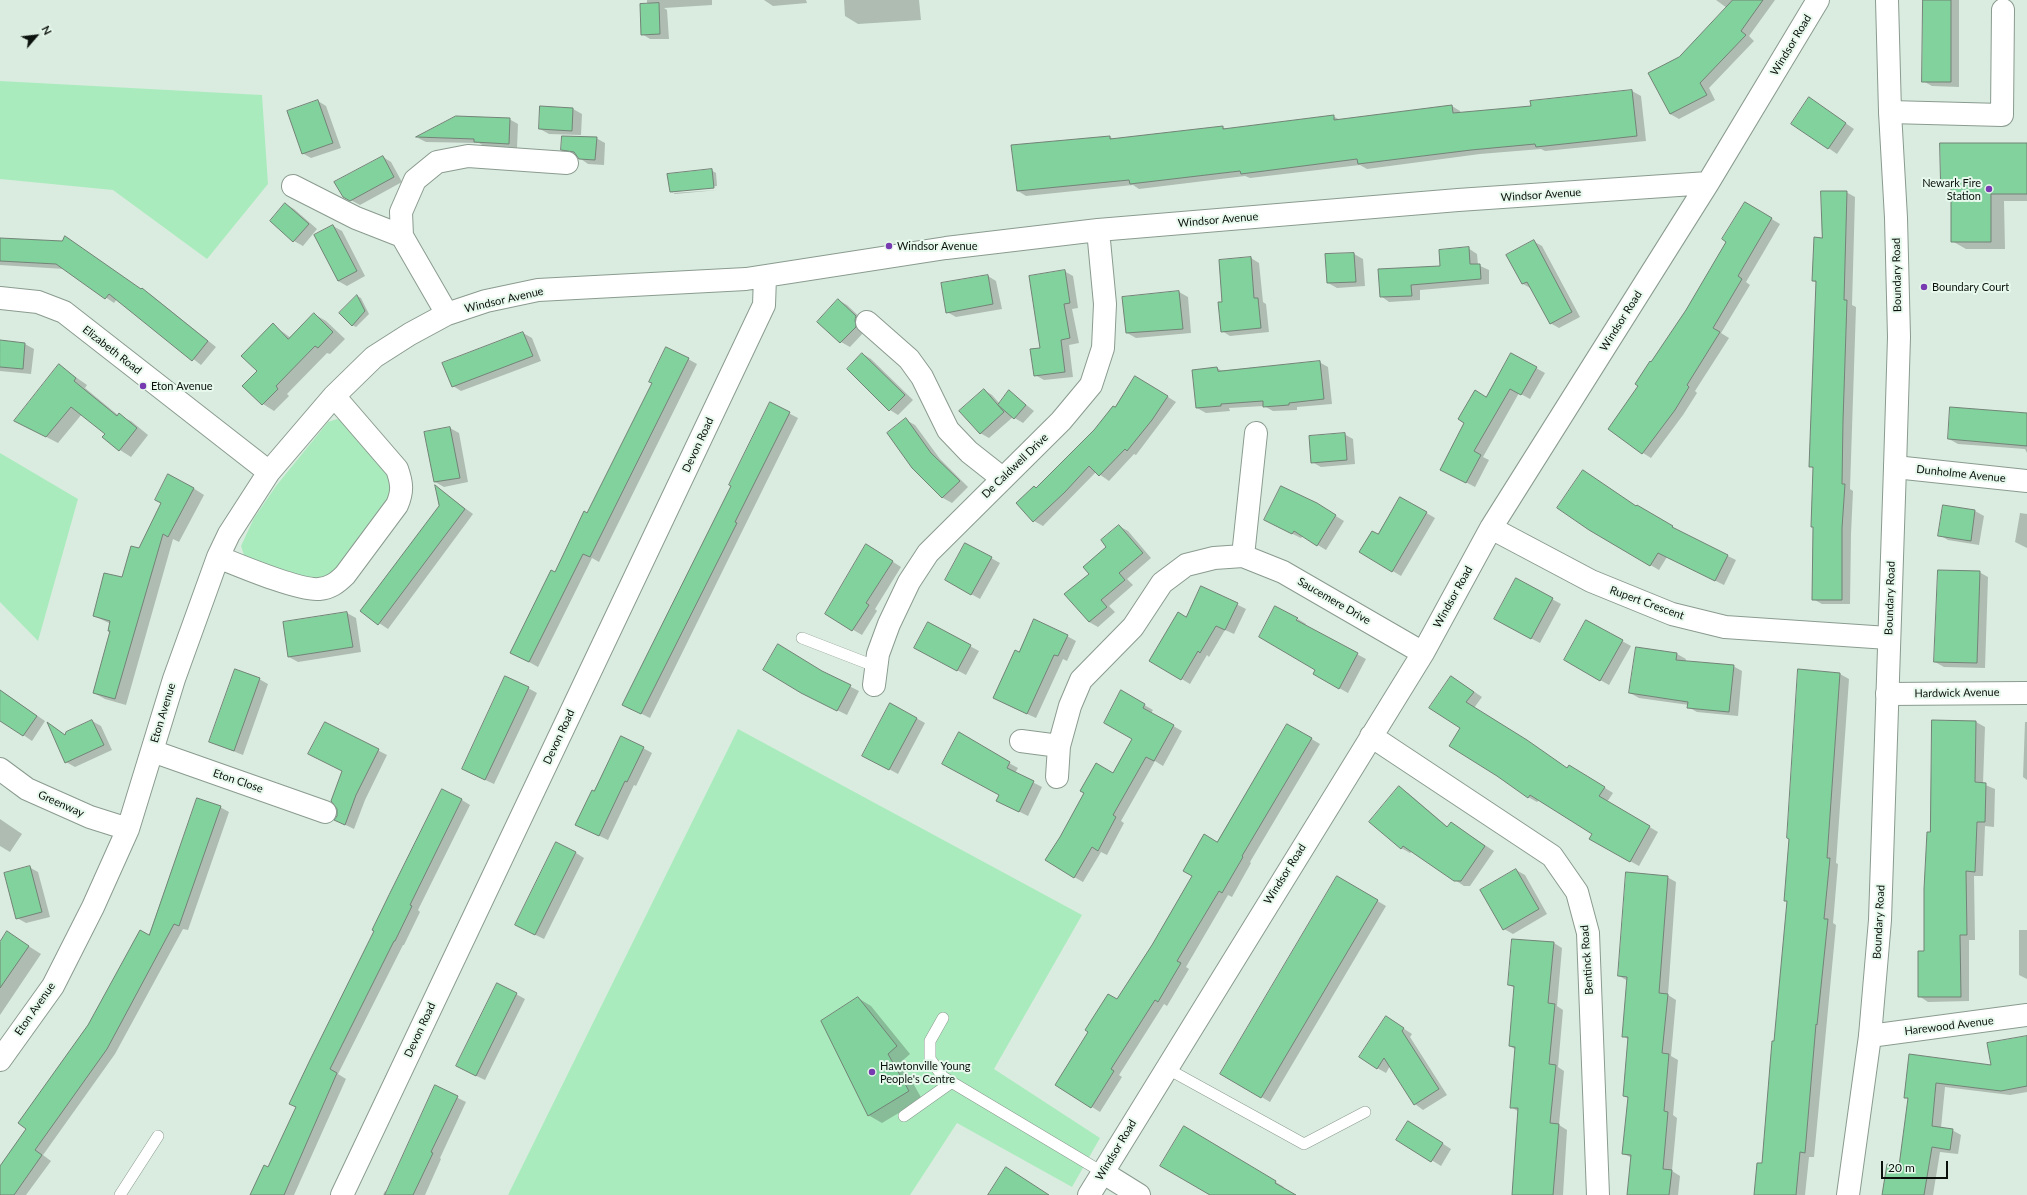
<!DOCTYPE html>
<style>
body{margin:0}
#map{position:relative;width:2027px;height:1195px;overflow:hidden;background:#daecdf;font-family:Lato,sans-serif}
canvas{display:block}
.north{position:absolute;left:16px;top:16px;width:40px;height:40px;-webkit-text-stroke:3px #e7f9ec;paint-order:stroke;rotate:62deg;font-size:11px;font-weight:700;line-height:16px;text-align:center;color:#0b110d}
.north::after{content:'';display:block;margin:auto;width:14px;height:18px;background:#0b110d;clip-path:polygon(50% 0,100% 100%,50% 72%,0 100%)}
.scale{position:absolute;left:1881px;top:1161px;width:67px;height:18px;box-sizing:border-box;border:2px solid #0b110d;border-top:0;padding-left:5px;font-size:12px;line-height:14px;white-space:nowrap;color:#0b110d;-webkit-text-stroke:3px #e7f9ec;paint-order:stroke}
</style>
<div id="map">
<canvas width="2027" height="1195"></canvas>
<div class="north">N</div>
<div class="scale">20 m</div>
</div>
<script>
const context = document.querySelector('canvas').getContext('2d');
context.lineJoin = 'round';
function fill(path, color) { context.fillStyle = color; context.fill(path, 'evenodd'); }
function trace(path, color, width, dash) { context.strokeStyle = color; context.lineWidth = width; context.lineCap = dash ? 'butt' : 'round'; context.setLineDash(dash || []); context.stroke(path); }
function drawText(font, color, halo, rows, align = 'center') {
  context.font = font + ' Lato,sans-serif'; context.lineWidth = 4; context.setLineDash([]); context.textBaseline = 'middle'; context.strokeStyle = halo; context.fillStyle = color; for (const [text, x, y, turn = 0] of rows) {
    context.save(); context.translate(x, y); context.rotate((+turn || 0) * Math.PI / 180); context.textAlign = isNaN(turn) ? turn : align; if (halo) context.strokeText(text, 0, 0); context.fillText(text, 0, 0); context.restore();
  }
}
const green = new Path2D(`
 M0 81 262 95 268 184 207 259 113 190 0 179Z
 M337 419 343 421 387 466 392 493 334 575 313 580 245 558 241 546 254 518 276 486 328 422Z
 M0 453 78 499 38 641 0 602Z
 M738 729 1082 915 994 1069 1100 1138 1072 1187 957 1123 910 1195H508Z`);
const shadow = new Path2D(`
 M647 0H712V5L664 8 667 10 669 39H650L642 34 650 5 647 3Z
 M806 0 807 3 773 6 764 0Z
 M844 0H919L921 20 858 24 845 16Z
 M1716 0H1775L1749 36 1754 41 1709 88 1715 100 1679 119 1670 114 1679 58 1727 8Z
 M1924 0H1959V87L1932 86 1923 81Z
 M1632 91 1641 96 1646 141 1545 151 1541 149 1480 154 1367 169 1360 165 1250 178 1245 176 1139 189 1133 185 1026 196 1018 191 1110 137 1115 140 1222 127 1228 130 1333 116 1340 120 1452 106 1460 111 1461 114 1532 107Z
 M318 101 326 106 341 148 311 158 302 153Z
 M1818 104 1854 129 1837 154 1792 123Z
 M541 107 573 109 582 114 581 135 549 134 540 129Z
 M456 117 509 119 518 124 517 148 484 146 479 143 426 142 418 138Z
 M596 138 605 143 604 165 588 164 577 156 562 150Z
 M2027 144V201H2004L2005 249H1966L1952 241V190L1942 184Z
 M383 157 391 162 402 182 360 205 343 196Z
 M711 170 716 173 717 186 673 191V193L718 190 675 194 670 191Z
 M1846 192 1855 197 1852 305 1856 307 1850 489 1853 491 1851 534 1850 604H1822L1813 599 1814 469 1810 466 1817 283 1813 281Z
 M1745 203 1780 224 1746 282 1750 285 1721 333 1729 338 1695 391 1697 393 1683 415 1651 458 1643 453 1640 386 1728 241Z
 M286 204 294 209 317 229 303 246 294 241 271 221Z
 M333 226 342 231 365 276 347 286 338 281Z
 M65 237 141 290 150 294 216 347 201 365 117 299 114 303 64 269 0 265V239L62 242Z
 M1533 241 1542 246 1580 317 1559 328 1550 323 1532 289 1523 284 1507 255Z
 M1468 248 1477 254 1478 265 1489 270V284L1420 290V300L1389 302 1381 296 1441 267Z
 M1354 254 1363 259 1365 286 1337 288 1328 283 1326 255Z
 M1251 258 1259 263 1263 302 1266 304 1269 332 1230 336 1222 331 1223 303Z
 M1064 271 1073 276 1078 308 1072 309 1079 343 1069 345 1073 377 1044 380 1035 375 1042 349 1035 315 1037 314Z
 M988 276 996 281 1002 309 956 317 947 312Z
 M1179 292 1188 297 1191 333 1136 338 1127 333Z
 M357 296 361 298 369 314 356 327 352 325Z
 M838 300 847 305 865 322 864 332 850 347 841 342 818 321Z
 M314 314 326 321 345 339 330 354 327 353 287 394 289 396 274 411 263 404 273 325 291 338Z
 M523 333 532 338 541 361 461 391 453 386Z
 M0 341 25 344 34 349 31 374 0 371Z
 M863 354 871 359 913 400 898 415 890 410Z
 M1511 354 1545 373 1530 399 1519 393 1483 457 1489 460 1475 487 1450 474 1487 398Z
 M688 359 697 364 599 562 592 558 538 667 520 657 556 574 588 514Z
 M1319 362 1328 367 1332 404 1297 407V410L1273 411 1264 406 1229 408 1230 411 1206 413 1197 408 1217 368 1222 371Z
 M60 366 87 385 85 388 119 416 131 421 148 435 131 457 120 450 106 434 82 414 58 443 27 427Z
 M1144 382 1176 402 1136 455 1134 454 1109 481 1096 472 1043 526 1034 521 1037 489Z
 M984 390 992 395 1000 404 1009 391 1034 411 1023 423 1013 417 989 438 980 433Z
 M771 404 798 418 650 718 632 709Z
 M906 420 915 425 940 459 968 487 952 503 943 498 913 468Z
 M2027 422V453L2025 449 1958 444 1949 439Z
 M450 428 459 433 468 482 444 487 435 482Z
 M1344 434 1353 439 1355 464 1321 467 1312 462Z
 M1584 471 1637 507 1681 533 1736 560 1724 585 1667 557 1659 570 1590 530Z
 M436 487 473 514 388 629 361 611 440 506Z
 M193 488 204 495 179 542 173 539 126 705 105 699 94 693 111 632 109 630 111 624 94 616 123 578 139 549Z
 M1401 498 1435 518 1401 576 1361 552 1379 536Z
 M1316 504 1344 521 1326 550 1303 536 1301 538 1274 525Z
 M1944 506 1975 511 1984 516 1979 545 1948 540 1939 535Z
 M2020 513 2027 514V548L2015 542Z
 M1119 526 1128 531 1151 558 1127 579 1133 585 1109 606 1115 612 1098 627 1089 622 1090 574Z
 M966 544 1000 563 980 599 946 580Z
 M867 545 901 567 875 609 877 611 862 635 826 614Z
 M1979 572 1988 577 1985 668 1944 667 1935 662Z
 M1202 587 1246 609 1234 634 1225 630 1209 657 1207 655 1190 684 1150 660 1187 618Z
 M1552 599 1561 604 1540 643 1503 624Z
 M347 613 356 618 361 652 298 662 289 657 284 623Z
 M1298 619 1306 624 1305 626 1366 659 1348 693 1314 674 1316 669 1295 625Z
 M1586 621 1631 646 1609 685 1565 660Z
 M928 623 979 651 966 675 924 652Z
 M1067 636 1076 641 1067 661 1063 659 1036 718 1003 703 1019 654Z
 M1636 648 1677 654 1686 659 1685 662 1733 666 1742 671 1738 716 1697 712 1688 707 1689 705 1639 698 1630 693Z
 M823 673 859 691 847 715 811 697Z
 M1840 674 1849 679 1836 863 1838 864 1833 923 1836 925 1814 1157H1809L1805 1195H1755L1763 1164 1788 902 1785 900Z
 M259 679 268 684 243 755 210 742Z
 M1460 682 1482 697 1474 708 1568 769 1578 771 1613 793 1607 802 1658 832 1639 866 1590 839 1593 834 1539 800 1537 802 1528 797 1461 728Z
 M528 688 537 693 494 784 472 774Z
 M0 690 45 721 32 741 0 719Z
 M1122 692 1153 710 1151 713 1182 731 1163 766 1155 761 1121 821 1124 823 1107 855 1101 852 1083 882 1074 877 1113 774 1133 738Z
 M916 718 925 723 898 774 872 760Z
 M92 721 101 726 112 750 75 767 66 762V736Z
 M1933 721 1976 722 1985 727 1983 784 1995 789 1994 827 1985 826 1983 876H1974L1975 940H1969V1001L1928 1002 1919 996 1925 952 1931 833Z
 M2025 722H2027V780L2023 777Z
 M325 723 387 755 365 800 354 829 335 820 338 816 343 771Z
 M1288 725 1320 744 1250 862 1251 863 1232 897 1228 895 1186 967 1189 969 1167 1006 1164 1004 1119 1075 1122 1077 1100 1112 1092 1107 1118 1000 1217 843Z
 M643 748 652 753 636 786 634 785 608 840 585 829 595 792Z
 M989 752 1018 768 1015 773 1042 787 1028 816 1006 805 1000 795Z
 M1399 788 1408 793 1448 827 1460 829 1494 851 1470 886H1464L1412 851 1410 853 1401 848Z
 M462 800 470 805 418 910 420 912 404 945H403L338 1074 346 1079 294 1195H251L268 1168 297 1108 291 1104Z
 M220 807 229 812 188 930 183 929 115 1054 43 1155 51 1161 26 1195H0V1168L27 1129 89 1026 149 936Z
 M0 819 22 834 10 852 0 846Z
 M576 853 584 858 544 939 525 930Z
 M29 867 38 872 50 917 26 923 17 918Z
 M1516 870 1525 875 1547 914 1513 934 1504 929Z
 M1337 877 1386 906 1270 1102 1221 1073Z
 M1667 877 1676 882 1668 995 1676 1000 1671 1056 1678 1060 1673 1115 1677 1118 1672 1171 1680 1176 1678 1195H1628L1632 1158 1624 1154 1628 1098 1624 1096 1629 1040 1623 1036 1628 981 1619 976Z
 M2019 930H2027V979L2019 975Z
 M8 933 41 954 0 1015V944Z
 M1554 943 1562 948 1557 1006 1563 1010 1558 1067 1564 1071 1559 1125 1567 1130 1563 1195H1513L1519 1112 1511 1107 1516 1050 1510 1046 1515 988 1509 985Z
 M516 994 525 999 485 1080 466 1071Z
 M858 998 871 1006 910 1054 901 1062 922 1099 882 1123 868 1115Z
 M1395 1023 1412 1034 1410 1037 1447 1095 1423 1110 1415 1104 1390 1066 1386 1073 1377 1068Z
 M2027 1037V1092L2010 1095 1945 1087 1941 1128 1952 1130 1961 1135 1958 1154 1940 1152 1933 1195H1883L1900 1167 1909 1100 1905 1097 1910 1056 1992 1066Z
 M436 1087 466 1102 440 1158 441 1159 425 1195H383L385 1191 387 1192Z
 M1184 1127 1284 1187 1283 1188 1294 1195H1211Z
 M1417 1127 1451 1149 1441 1166 1398 1139Z`);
const building = new Path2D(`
 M1733 0H1763L1741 31 1746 35 1700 83 1707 95 1670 114 1648 73 1679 57Z
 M1923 0H1951V82H1922Z
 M659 3 660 34 641 35 640 4Z
 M1632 90 1637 136 1536 147 1535 144 1471 150 1358 164 1357 159 1241 174 1240 171 1130 184 1129 180 1017 191 1011 145 1110 136V139L1223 126V129L1334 115V120L1452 105 1453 113 1531 106 1530 101Z
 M1809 97 1846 123 1828 149 1791 124Z
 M318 100 333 143 302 154 287 111Z
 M540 106 573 108 572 131 539 129Z
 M456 116 510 118 509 144 474 142V139L416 137Z
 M562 136 597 137 595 160 579 159 574 152 561 150Z
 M1940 143H2027V194H1991V242H1951V184H1941Z
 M383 156 394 177 350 201 343 197 334 182Z
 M712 169 714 188 670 192 667 174Z
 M1821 191H1847L1844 300H1847L1843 421 1842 484H1845L1842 528V600H1812L1813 527H1811L1813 467H1809L1816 281H1812L1814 237 1822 238Z
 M1745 202 1772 218 1738 276 1742 279 1713 328 1720 332 1687 385 1689 387 1675 410 1642 454 1608 429 1638 386 1635 384 1650 361 1651 362 1686 310 1726 242 1722 239Z
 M285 203 309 224 293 242 270 221Z
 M333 225 357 271 338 281 314 235Z
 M65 236 141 289 142 288 208 341 192 361 109 294 105 299 56 264 0 261V238L62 241Z
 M1534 240 1572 312 1550 324 1527 282 1522 284 1506 255Z
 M1469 247 1470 264H1480L1481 279 1411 285 1412 296 1380 297 1378 269 1440 266 1439 250Z
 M1354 253 1356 282 1327 283 1325 254Z
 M1251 257 1254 298H1258L1261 328 1221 332 1218 302H1222L1219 260Z
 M1065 270 1070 303 1064 304 1070 338 1061 340 1065 372 1034 376 1030 349 1040 348 1029 276Z
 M988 275 993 304 946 313 941 283Z
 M1179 291 1183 329 1126 333 1122 297Z
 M357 295 365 311 352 326 339 313Z
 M838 299 856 316 855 320 856 327 840 343 817 322Z
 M314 313 333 332 318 348 315 346 276 386 278 389 262 405 242 386 257 371 241 356 273 323 288 339Z
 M523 332 533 356 452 387 442 363Z
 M0 340 25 343 23 369 0 367Z
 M666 347 689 358 590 557 583 554 529 662 510 653 551 570 555 572 584 511 587 513 652 383 649 382Z
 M862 353 905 395 889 411 847 369Z
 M1511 353 1537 367 1521 395 1510 389 1474 451 1481 455 1466 483 1440 470 1464 423 1458 419 1475 390 1486 397Z
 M1320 361 1324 399 1289 403V405L1263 407V401L1221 404V406L1196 408 1192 370 1217 367 1218 371Z
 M59 364 76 378 74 381 117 416 119 413 137 428 119 451 102 437 105 434 71 407 46 437 14 421Z
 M1135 376 1168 396 1152 420 1127 451 1125 449 1099 476 1089 466 1065 492 1033 522 1016 503 1034 486 1036 488 1094 430 1113 406 1115 407Z
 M984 389 1004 412 980 434 959 411Z
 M1009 390 1026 405 1014 419 998 405Z
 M770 402 790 412 735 522 737 523 641 714 622 705 731 486 729 485Z
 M1950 407 2027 413V446L1948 439Z
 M906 418 931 453 960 481 942 498 912 468 887 433Z
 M450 427 460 478 434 482 424 432Z
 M1345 433 1347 460 1311 463 1309 436Z
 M1583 470 1636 506 1637 505 1673 526 1672 527 1728 555 1715 581 1658 553 1650 566 1589 530 1557 508Z
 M168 474 194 488 168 537 163 534 115 699 93 693 110 631H108L110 621 93 616 104 573 122 577 131 546 139 548 161 503 155 500Z
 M435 485 465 509 378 625 360 611 439 506Z
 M1281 486 1317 503 1336 515 1317 546 1294 531 1292 534 1264 520Z
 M1400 497 1427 512 1392 572 1359 552 1372 531 1378 534Z
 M1943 505 1975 510 1971 541 1938 536Z
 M1119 525 1143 553 1119 573 1125 580 1101 600 1107 607 1089 622 1064 594 1089 574 1083 567 1106 547 1101 540Z
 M965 543 992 557 971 595 945 580Z
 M866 544 893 561 866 603 869 605 852 631 825 614Z
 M1938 570 1980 571 1977 663 1934 662Z
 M1516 578 1553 598 1531 639 1494 619Z
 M1201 586 1238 603 1225 630 1216 626 1200 653 1198 651 1181 680 1149 661 1178 612 1186 617Z
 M1275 606 1298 618 1296 620 1358 653 1339 689 1313 674 1315 670 1259 637Z
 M347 612 353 647 288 657 283 622Z
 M1034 619 1068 635 1058 656 1054 655 1027 714 993 698 1015 650 1019 652Z
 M1586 620 1623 640 1600 681 1564 660Z
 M928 622 971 645 957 671 914 648Z
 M778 644 822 671 851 685 837 711 801 693 763 670Z
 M1636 647 1677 653 1676 660 1734 665 1729 712 1687 708 1688 702 1629 693Z
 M235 669 260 678 234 751 209 742Z
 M1798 669 1840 673 1827 858H1830L1824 919H1828L1817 1025 1816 1024 1805 1153 1800 1152 1796 1195H1754L1757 1163H1762L1772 1041H1774L1787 901H1784L1789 839 1787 838Z
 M505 676 529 687 485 780 462 769Z
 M1451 676 1474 692 1466 702 1527 740 1567 768 1569 765 1605 787 1599 796 1650 826 1630 862 1589 839 1592 834 1530 795 1528 798 1497 776 1449 746 1460 728 1429 708Z
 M0 690 37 716 23 736 0 721Z
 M1121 690 1145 704 1143 708 1174 725 1154 761 1146 757 1113 815 1116 817 1098 851 1092 847 1074 878 1045 860 1060 837 1084 793 1080 791 1096 763 1113 773 1132 739 1104 723Z
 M890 703 917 718 889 770 862 756Z
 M92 720 104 745 65 763 47 722 65 735 66 732Z
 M1932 720 1976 721 1975 782 1986 783 1985 822H1977L1975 872 1966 871 1967 935H1960L1961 997H1918V951H1924V889L1927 832H1930Z
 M325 722 379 749 356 795 345 825 334 820 337 816V809L331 801 342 771 308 754Z
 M1287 724 1312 738 1242 856 1243 857 1222 893 1219 891 1177 961 1181 963 1158 1002 1155 1000 1111 1069 1114 1071 1091 1108 1055 1085 1088 1032 1085 1030 1108 994 1117 999 1152 945 1192 876 1183 871 1204 834 1217 842Z
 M959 732 1010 762 1007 768 1034 781 1019 812 996 801 999 795 942 764Z
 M621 736 644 747 627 782 625 781 599 836 575 825 592 790 594 791Z
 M1399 786 1447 827 1451 822 1485 846 1461 881H1454L1403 846 1401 849 1369 822Z
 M442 789 462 799 410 905 412 906 395 941H394L330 1069 337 1073 284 1195H250L264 1165 268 1167 296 1107 289 1104 310 1060 374 931 372 930 389 895Z
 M197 798 221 806 179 926 174 924 107 1049 35 1150 42 1155 14 1195H0V1166L26 1129 18 1123 88 1025 140 930 149 935Z
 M556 842 576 852 535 935 515 925Z
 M30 866 42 912 16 919 4 873Z
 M1516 869 1539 909 1503 930 1480 890Z
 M1626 872 1668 876 1659 993 1668 994 1662 1053 1669 1054 1664 1111 1668 1112 1663 1169 1672 1170 1669 1195H1627L1631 1155 1622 1154 1628 1097 1623 1096 1628 1037H1622L1627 977 1618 976Z
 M1337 876 1378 900 1261 1098 1220 1074Z
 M7 931 29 946 0 988V942Z
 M1512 939 1554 942 1548 1003 1555 1004 1549 1064 1556 1065 1550 1123 1559 1124 1553 1195H1512L1518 1108H1510L1515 1047 1509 1046 1514 986 1508 985Z
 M497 983 517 993 476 1076 456 1066Z
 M858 997 897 1046 888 1054 909 1091 868 1116 821 1021Z
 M1386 1016 1404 1028 1402 1031 1439 1089 1414 1105 1384 1058 1377 1069 1359 1057Z
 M2027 1036V1086L2001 1091 1936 1083 1932 1126 1953 1129 1950 1150 1932 1147 1924 1195H1882L1887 1164 1899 1166 1908 1098H1904L1909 1054 1991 1065 1987 1043Z
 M435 1085 458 1096 431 1152 433 1153 413 1195H385Z
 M1408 1121 1443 1143 1431 1162 1396 1140Z
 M1184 1126 1276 1181 1275 1183 1296 1195H1210L1160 1166Z
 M1006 1167 1049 1195H988Z`);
const service = new Path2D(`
 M802 638 877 667
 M943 1018 930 1041V1059L943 1077 1102 1172
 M1166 1068 1304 1144 1365 1112
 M904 1116 952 1082
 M120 1195 158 1136`);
const minor = new Path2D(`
 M1890 112 2002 115 2003 10
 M293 186 356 218 402 236
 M0 298 38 302 64 312 269 472
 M447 314 402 236 401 212 415 180 437 162 468 156 567 163
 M867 322 909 359 922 377 948 430 969 452 1002 478
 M1895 467 2027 481
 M1491 528 1591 581 1672 614 1725 627 1888 638
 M1243 556 1256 433
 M218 557C238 565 299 591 319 589 330 588 337 583 345 575L397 505C403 491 402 483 397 469L334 396
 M874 685 878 654 889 624 909 582 928 553 1061 421 1091 385 1103 348 1105 304 1098 230
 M1887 694 2027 693
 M1371 736 1552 856 1577 892 1588 933 1598 1195
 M1021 741 1059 746
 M152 751 325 812
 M0 769 27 789 90 817 128 829
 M1057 777 1059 746 1070 706 1081 680 1133 627 1162 583 1186 565 1214 558 1243 556 1283 572 1423 653
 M1870 1036 2027 1015
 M0 1060 53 986 93 907 128 829 174 679 218 557 229 534 269 472 334 396 374 357 410 334 447 314 486 301 538 290 746 279 946 248 1098 230 1458 200 1708 183
 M1102 1172 1139 1195
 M342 1195 764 305 765 277
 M1089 1195 1423 653 1491 528 1708 183 1818 0`);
const tertiary = new Path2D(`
 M1848 1195 1870 1036 1880 920 1895 467 1899 337 1896 218 1890 112 1887 0`);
const markers = [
 [1989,189,4,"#773ab0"],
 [889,246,4,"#773ab0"],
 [1924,287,4,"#773ab0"],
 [143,386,4,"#773ab0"],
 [872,1072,4,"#773ab0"]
];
const streetNames = [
 ["Windsor Road",1791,45,-59],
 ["Windsor Avenue",1541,195,-4],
 ["Windsor Avenue",1218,220,-5],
 ["Boundary Road",1897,275,-91],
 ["Windsor Avenue",504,300,-13],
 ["Windsor Road",1621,321,-58],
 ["Elizabeth Road",112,350,38],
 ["Devon Road",698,445,-65],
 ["De Caldwell Drive",1015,466,-44],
 ["Dunholme Avenue",1961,474,6],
 ["Windsor Road",1453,597,-61],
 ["Boundary Road",1890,598,-88],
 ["Saucemere Drive",1334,601,30],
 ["Rupert Crescent",1647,603,20],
 ["Hardwick Avenue",1957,693,-1],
 ["Eton Avenue",163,713,-73],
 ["Devon Road",559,737,-65],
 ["Eton Close",238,781,19],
 ["Greenway",61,804,24],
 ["Windsor Road",1285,874,-58],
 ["Boundary Road",1879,922,-87],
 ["Bentinck Road",1587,960,-94],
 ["Eton Avenue",35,1009,-55],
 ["Harewood Avenue",1949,1026,-7],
 ["Devon Road",420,1030,-65],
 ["Windsor Road",1116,1150,-59]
];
const poiNames = [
 ["Newark Fire",1981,183,"right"],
 ["Station",1981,196,"right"],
 ["Windsor Avenue",897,246],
 ["Boundary Court",1932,287],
 ["Eton Avenue",151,386],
 ["Hawtonville Young",880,1066],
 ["People's Centre",880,1079]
];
fill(green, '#aaebbe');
fill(shadow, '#0003');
fill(building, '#81d29c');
trace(building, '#728377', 1);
trace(service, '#8a9b8f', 12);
trace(minor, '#8a9b8f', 24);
trace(tertiary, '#8a9b8f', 24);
trace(service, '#fff', 11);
trace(minor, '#fff', 22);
trace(tertiary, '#fff', 22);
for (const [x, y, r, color] of markers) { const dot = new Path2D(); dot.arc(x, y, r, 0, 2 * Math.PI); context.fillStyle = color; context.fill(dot); trace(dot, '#e7f9ec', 1.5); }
drawText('11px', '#0b110d', '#e7f9ec', streetNames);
drawText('11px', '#0b110d', '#e7f9ec', poiNames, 'left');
</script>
